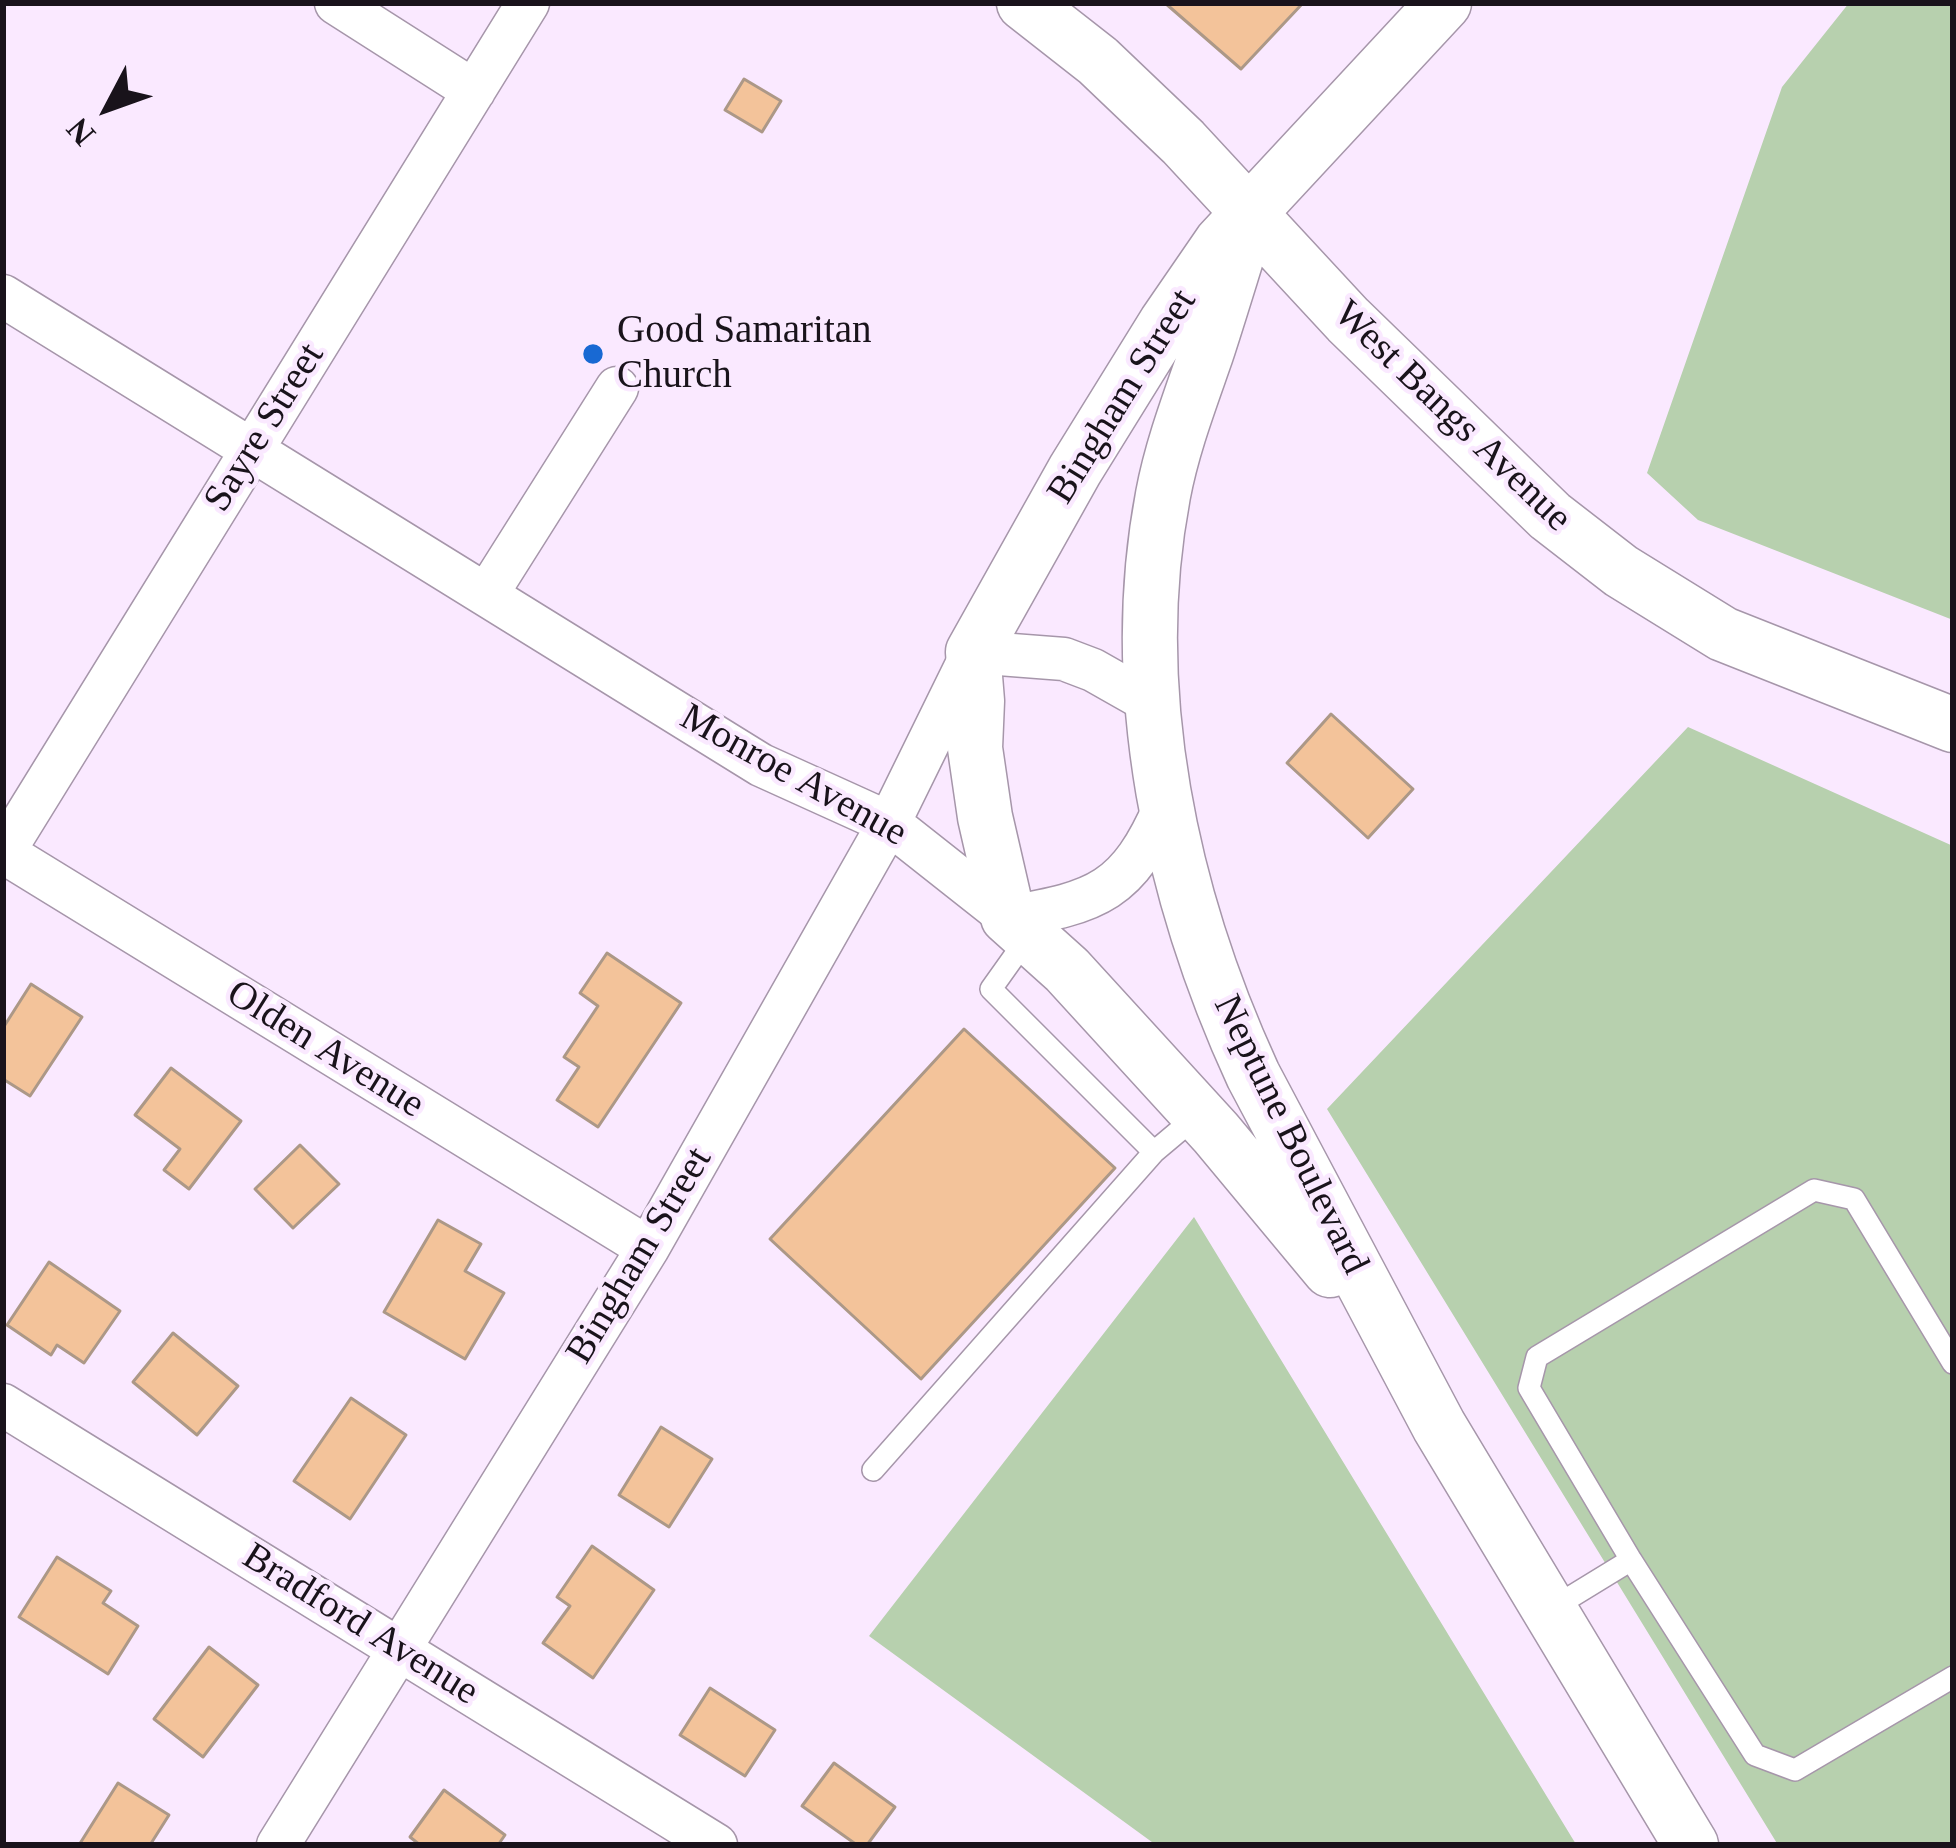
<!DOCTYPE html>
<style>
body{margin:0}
#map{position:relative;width:1956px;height:1848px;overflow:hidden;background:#fae9ff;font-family:Georgia,serif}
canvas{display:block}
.frame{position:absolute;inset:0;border:6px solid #19131b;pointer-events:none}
.north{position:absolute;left:48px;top:48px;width:120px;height:120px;-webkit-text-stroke:9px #fae9ff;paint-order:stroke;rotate:229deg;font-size:33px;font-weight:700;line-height:48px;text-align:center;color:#19131b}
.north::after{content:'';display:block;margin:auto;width:42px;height:54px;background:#19131b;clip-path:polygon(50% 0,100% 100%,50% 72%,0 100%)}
</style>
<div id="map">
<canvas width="1956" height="1848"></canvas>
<div class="frame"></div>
<div class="north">N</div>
</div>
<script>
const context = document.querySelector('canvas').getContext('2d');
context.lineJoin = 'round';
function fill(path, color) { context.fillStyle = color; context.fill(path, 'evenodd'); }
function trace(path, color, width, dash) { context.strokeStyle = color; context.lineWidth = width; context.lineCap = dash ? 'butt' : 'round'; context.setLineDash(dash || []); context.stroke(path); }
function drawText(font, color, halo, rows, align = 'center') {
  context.font = font + ' Georgia,serif'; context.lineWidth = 9; context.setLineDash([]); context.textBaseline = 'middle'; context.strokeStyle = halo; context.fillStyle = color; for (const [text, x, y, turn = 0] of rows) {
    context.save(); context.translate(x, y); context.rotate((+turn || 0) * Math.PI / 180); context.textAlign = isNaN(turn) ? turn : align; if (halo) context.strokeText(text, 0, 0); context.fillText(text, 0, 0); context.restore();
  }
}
const green = new Path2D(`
 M1849 3H1953V620L1698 520 1647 473 1782 87Z
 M1688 727 1953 846V1845H1778L1327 1109Z
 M1194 1217 1574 1841 1577 1845H1156L869 1636Z`);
const building = new Path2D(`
 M1165 3H1303L1241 69Z
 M744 79 781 101 762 132 725 110Z
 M1331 714 1413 789 1368 838 1287 763Z
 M607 953 681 1003 598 1127 557 1100 579 1067 564 1057 598 1006 580 993Z
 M31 984 82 1017 30 1096 3 1079V1028Z
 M964 1029 1115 1168 921 1379 770 1239Z
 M171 1068 241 1121 189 1189 164 1170 180 1149 135 1115Z
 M300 1145 339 1184 293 1228 255 1189Z
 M438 1220 481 1244 465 1271 504 1293 465 1359 384 1312Z
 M49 1262 120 1311 84 1363 57 1345 51 1355 7 1325Z
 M173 1333 238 1386 197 1435 133 1382Z
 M351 1398 406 1435 350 1519 294 1481Z
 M661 1427 712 1459 669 1527 619 1495Z
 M592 1546 654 1590 593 1678 543 1643 570 1606 557 1597Z
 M57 1557 111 1591 103 1603 138 1626 108 1674 19 1617Z
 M209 1647 258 1685 203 1757 154 1719Z
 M710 1688 775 1730 745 1776 680 1735Z
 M834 1763 895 1807 867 1845H857L802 1806Z
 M118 1783 169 1815 150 1845H79Z
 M444 1790 505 1835 498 1845H420L410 1837Z`);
const service = new Path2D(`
 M1028 937 991 989 1154 1152 1198 1115
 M873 1470 1154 1152
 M1631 1560 1755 1755 1795 1770 1953 1677
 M1551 1609 1631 1560 1529 1388 1537 1357 1814 1190 1854 1199 1953 1363`);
const minor = new Path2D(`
 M336 3 474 91
 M3 296 761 765 889 823 1008 917C1098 902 1128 892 1166 804
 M487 594 617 388
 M3 852 648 1248
 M3 853 528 3
 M3 1405 716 1845
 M278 1845 648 1248 889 823 973 652 1064 659 1093 670 1153 704`);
const tertiary = new Path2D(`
 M1024 3 1098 61 1183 142 1348 320 1550 516 1621 571 1723 634 1953 725
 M1250 214C1235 261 1221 308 1206 354 1190 400 1172 447 1163 495 1126 690 1171 897 1253 1075L1439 1426 1691 1845
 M1330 1270 1216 1133 1067 970 1008 917 985 817 975 748 977 701 973 652 1075 470 1166 323 1221 243 1444 3`);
const markers = [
 [593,354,12,"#1869d3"]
];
const poiNames = [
 ["Good Samaritan",617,332],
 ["Church",617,377]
];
const streetNames = [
 ["Bingham Street",1123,397,-58],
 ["West Bangs Avenue",1452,417,44],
 ["Sayre Street",265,428,-58],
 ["Monroe Avenue",793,776,29],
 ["Olden Avenue",325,1050,32],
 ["Neptune Boulevard",1290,1135,64],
 ["Bingham Street",640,1256,-59],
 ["Bradford Avenue",360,1625,32]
];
fill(green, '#b7d0ae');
fill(building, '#f3c39a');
trace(building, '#ac9887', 3);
trace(service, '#a696aa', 24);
trace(minor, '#a696aa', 45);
trace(tertiary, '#a696aa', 57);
trace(service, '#fff', 21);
trace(minor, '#fff', 42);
trace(tertiary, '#fff', 54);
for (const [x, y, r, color] of markers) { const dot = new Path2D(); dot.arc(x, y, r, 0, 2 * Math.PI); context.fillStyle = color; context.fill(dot); trace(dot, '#fae9ff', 4.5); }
drawText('39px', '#19131b', '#fae9ff', poiNames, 'left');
drawText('39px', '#19131b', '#fae9ff', streetNames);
</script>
